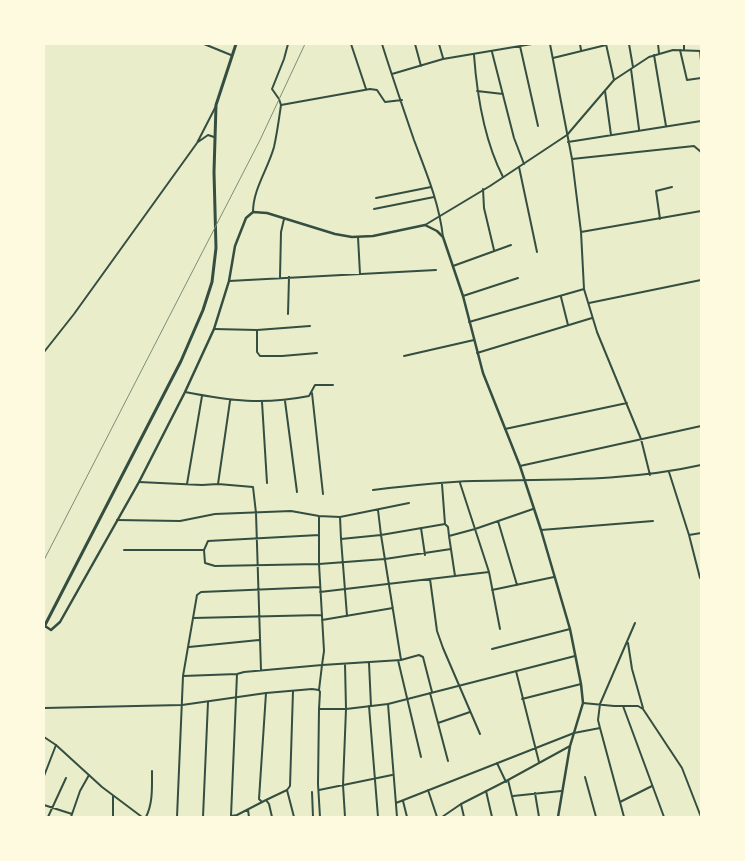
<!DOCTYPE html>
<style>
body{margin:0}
#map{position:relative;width:745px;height:861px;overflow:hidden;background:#e9edc9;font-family:Overpass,sans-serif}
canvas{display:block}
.frame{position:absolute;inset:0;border:45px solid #fefae0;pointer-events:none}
</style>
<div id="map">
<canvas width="745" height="861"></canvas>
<div class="frame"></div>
</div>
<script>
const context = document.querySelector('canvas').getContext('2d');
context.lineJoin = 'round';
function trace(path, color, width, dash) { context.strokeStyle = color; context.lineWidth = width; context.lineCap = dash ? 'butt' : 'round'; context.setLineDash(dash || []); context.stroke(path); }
const minor = new Path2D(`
 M204 44 231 55
 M351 44 366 89
 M382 44C392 76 403 108 414 140 426 172 439 202 443 237
 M415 44 421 66
 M439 44 443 58
 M550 44 572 159 694 146 701 152
 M580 44 581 50
 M606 44 614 80
 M629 44 633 67
 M658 44 659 53
 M684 44V50
 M520 46 538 126
 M680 50 687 80 701 78
 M700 51 701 61
 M492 52 514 138 524 164
 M474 55C477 96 484 140 503 177
 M654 55 666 126
 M553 58 606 45
 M631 69 639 129
 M392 74 443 59 532 44
 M477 91 503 94
 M605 91 611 135
 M281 105 370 89 377 90 385 102 402 100
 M568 142 701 121
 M572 159 581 232 584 289 597 332 641 439 650 475
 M519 167 537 252
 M483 189 484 208 494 250
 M376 198 431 187
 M374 209 434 197
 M660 219 656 191 672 187
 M581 232 701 211
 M358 237 360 274
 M453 266 511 245
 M280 277 281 232 284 219
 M229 281 436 270
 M463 296 518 278
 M561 297 568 325
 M589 303 701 280
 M288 314 289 277
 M469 322 584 289
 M214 329 257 330 310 326
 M257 330V352L260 356H282L317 353
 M477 353 592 318
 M404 356 474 340
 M185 392C231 401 263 405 309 396L315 385H333
 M312 393 323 494
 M285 401 297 492
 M262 402 267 483
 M505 429 627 403
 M520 466 701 426
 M669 472 689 535 700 578
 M139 482 202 485 218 484 253 487 256 513 261 670
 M460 483 489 572 500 629
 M187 484 202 396
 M218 484 230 401
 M442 484 445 524
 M373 490C406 486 440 482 473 481 549 479 626 482 701 465
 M340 517 409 503
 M117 520 180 521 215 514 291 511 319 516 340 517 341 539 381 535 378 510
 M498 521 517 585
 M421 528 425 555
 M541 530 653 521
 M319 535 208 541 204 550 205 563 215 566 319 564V516
 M689 535 701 533
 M341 539 347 616
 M124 550H204
 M455 576 489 572
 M430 579 437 631 443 648 480 734
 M492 590 554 577
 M320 592 455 576 449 536 475 529 533 509
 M193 618 321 615
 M322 620 393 608
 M628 643 632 669 643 708
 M189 647 259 640
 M492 649 570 629
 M398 660 421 757
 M401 660 381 535 445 524 448 527 449 536
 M369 663 371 706
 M345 664 346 709 343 785 345 817
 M516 671 539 762
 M183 676 237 674
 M319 690 322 665 401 660 419 655 423 657 432 692
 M430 693 448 761
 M522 699 581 684
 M583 703 614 706H638L643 709 682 768 701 817
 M388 704 397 817
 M369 706 378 817
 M623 706 664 817
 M319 709 318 784 320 817
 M438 723 470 712
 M497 763 506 782
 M44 776 56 745
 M585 777 596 817
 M508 780 517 817
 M287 790 294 817
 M319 790 392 775
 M428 790 437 817
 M486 791 492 817
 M312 792 313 817
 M535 793 539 817
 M113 796V817
 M513 796 561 791
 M266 800 287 790 290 786 293 691
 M403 801 407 817
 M262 802 259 799 266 693
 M620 802 652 786
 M396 803 574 733 600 728
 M461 804 464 817
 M44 805 72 814
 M248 810 249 817
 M48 817 66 778
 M71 817 80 791 89 775
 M146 817C153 803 152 787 152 771
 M177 817 183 676 197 595 201 592 320 587
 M203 817 208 702
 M272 817 269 804 266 800 237 815 231 816 237 674 244 672 322 665 324 651 319 564 385 559 451 549
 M624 817 600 728 598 720 600 704 635 623`);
const tertiary = new Path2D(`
 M198 142 208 135 214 137
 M253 212C253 189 268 169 274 147 277 134 279 119 281 105L279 99 272 89 284 59 288 44
 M425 225 490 186 567 135 614 80 649 57 673 50 701 51
 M44 352 74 314 197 143 216 106
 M44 708 182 705 266 693 312 689 319 690 320 692 319 709H346L388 704 575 656
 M44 737 56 745 102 787 142 817
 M442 817 461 804 508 780 570 746`);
const secondary = new Path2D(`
 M45 626 51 630 60 622 139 482 185 392 214 329 229 281 235 246 246 218 253 212 267 213 335 234 352 237 373 236 425 225 437 231 443 237 463 296 483 373 520 466 541 530 570 629 581 684 583 703 570 746 558 817`);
const primary = new Path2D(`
 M44 627 181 361 203 310 212 282 216 248 214 172 216 105 236 44`);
const rail = new Path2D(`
 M44 560 260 140 305 44`);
trace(minor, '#344e41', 2);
trace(tertiary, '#344e41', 2);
trace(secondary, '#344e41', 2.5);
trace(primary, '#344e41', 3);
trace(rail, '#7c8e77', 1);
</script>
